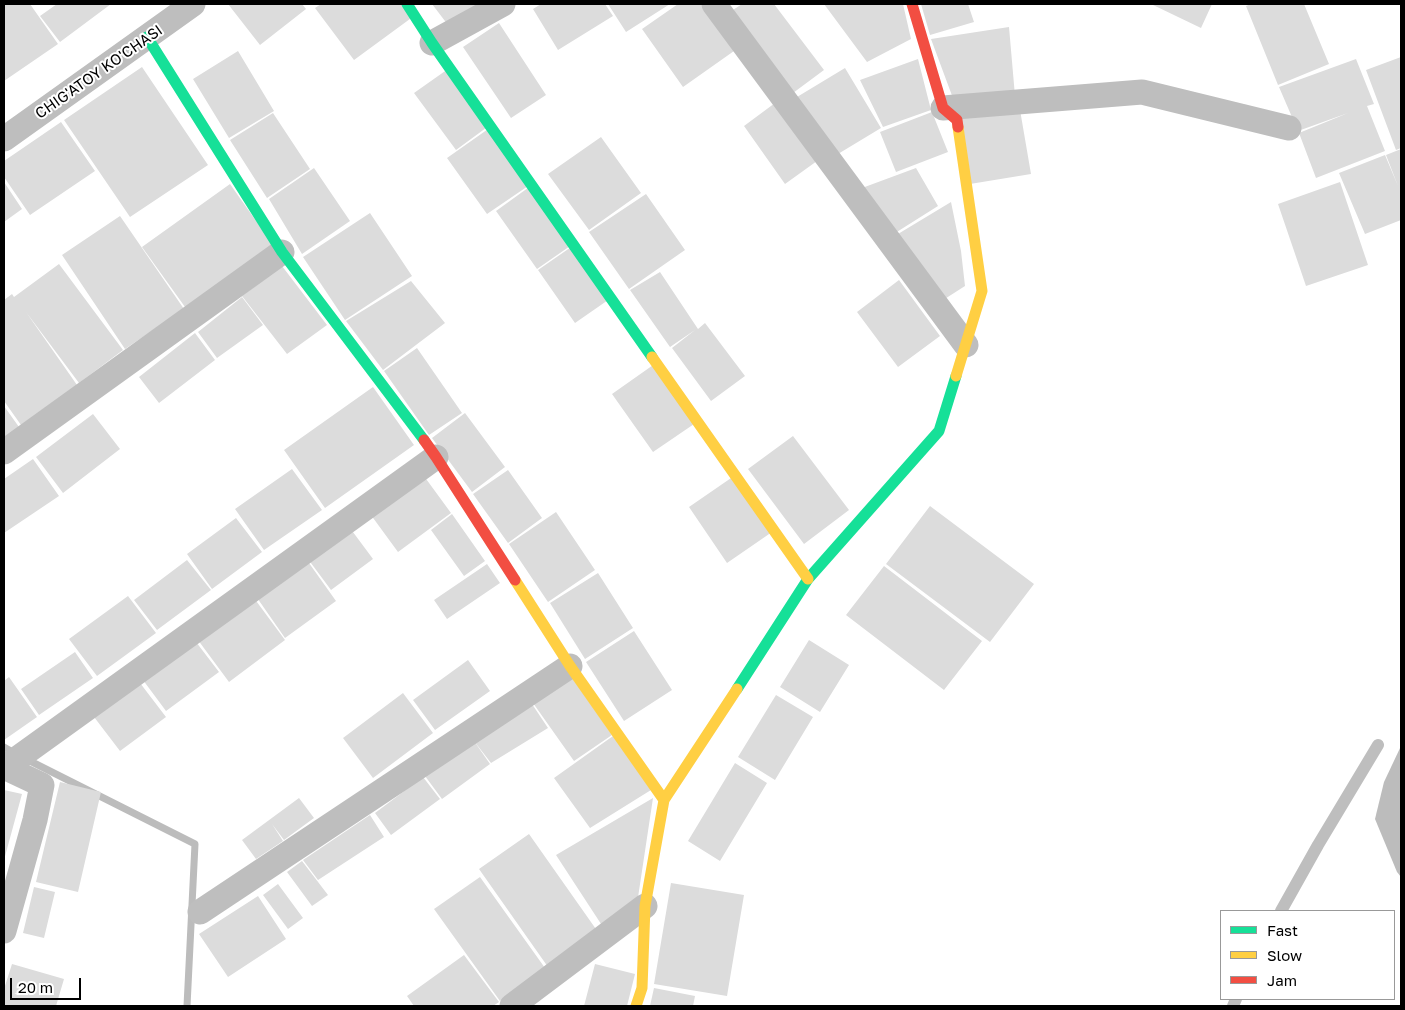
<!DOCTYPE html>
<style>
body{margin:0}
#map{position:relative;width:1405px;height:1010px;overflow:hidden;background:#fff;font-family:"Golos Text",sans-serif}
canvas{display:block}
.frame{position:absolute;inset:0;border:5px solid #000;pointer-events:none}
.legend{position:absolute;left:1220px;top:910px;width:175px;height:90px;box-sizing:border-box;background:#fff;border:1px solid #999;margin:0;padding:6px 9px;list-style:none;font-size:15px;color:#000}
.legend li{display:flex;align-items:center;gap:10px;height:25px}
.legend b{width:25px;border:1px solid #999}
.scale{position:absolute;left:10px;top:978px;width:71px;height:22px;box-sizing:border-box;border:2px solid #000;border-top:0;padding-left:6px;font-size:15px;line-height:18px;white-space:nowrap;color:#000;-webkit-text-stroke:4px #fff;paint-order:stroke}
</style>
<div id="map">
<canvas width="1405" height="1010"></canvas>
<div class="frame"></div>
<ul class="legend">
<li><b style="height:6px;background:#16e098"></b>Fast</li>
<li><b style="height:6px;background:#ffcf43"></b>Slow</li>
<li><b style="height:6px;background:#f24e42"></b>Jam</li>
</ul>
<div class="scale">20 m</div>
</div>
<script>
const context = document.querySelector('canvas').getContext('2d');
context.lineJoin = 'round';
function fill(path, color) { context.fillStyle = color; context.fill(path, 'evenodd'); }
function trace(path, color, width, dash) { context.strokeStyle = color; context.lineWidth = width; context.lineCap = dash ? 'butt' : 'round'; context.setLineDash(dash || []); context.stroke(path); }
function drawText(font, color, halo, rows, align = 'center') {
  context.font = font + ' "Golos Text",sans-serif'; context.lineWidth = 4; context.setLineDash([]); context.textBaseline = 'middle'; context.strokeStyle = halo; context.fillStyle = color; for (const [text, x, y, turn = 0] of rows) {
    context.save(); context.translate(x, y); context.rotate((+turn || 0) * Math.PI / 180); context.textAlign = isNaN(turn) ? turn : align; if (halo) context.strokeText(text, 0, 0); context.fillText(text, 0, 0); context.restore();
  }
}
const water = new Path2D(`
 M1401 746V877L1397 872 1375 819 1384 782Z`);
const stream = new Path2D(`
 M4 747 16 754
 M26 759 195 844 187 1006`);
const building = new Path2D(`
 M4 4H30L58 44 4 81Z
 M57 4H111L60 42 40 16Z
 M228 4H302L306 9 260 45Z
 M321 4H405L414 16 354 60 315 8Z
 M432 4H482L448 25Z
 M541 4H605L613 16 558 50 533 9Z
 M608 4H670L626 32Z
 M678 4H701L734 51 683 87 642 29Z
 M742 4H774L824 70 793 93 733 10Z
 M824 4H903L911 39 867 62Z
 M921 4H968L974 22 930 35Z
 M1151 4H1212L1201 28Z
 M1251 4H1304L1329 64 1278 85 1246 6Z
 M499 23 546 95 511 118 463 47Z
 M1009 27 1015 96 954 101 931 39Z
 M238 51 274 111 229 138 193 79Z
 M1401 57V148L1396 150 1366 70Z
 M918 59 931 110 883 127 860 80Z
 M1356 59 1374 104 1367 106 1385 151 1316 178 1299 133 1348 113 1298 131 1279 87Z
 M142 67 208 165 130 217 64 120Z
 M845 68 881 128 833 157 797 97Z
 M448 69 490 125 456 150 414 93Z
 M775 103 817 161 785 184 744 126Z
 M1019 104 1031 174 970 184 958 115Z
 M932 112 948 152 896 172 880 132Z
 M273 113 310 169 267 198 230 140Z
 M61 122 95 171 30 215 4 177V161Z
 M491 127 531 184 487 214 447 158Z
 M601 137 641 193 589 230 548 174Z
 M1401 149V220L1365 234 1339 173 1385 155 1398 186 1386 155Z
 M314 168 350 221 302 254 269 199Z
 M916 168 938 206 892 235 862 188Z
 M4 182 22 209 4 222Z
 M1340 182 1368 265 1306 286 1278 204Z
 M230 184 273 245 185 307 142 247Z
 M532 185 573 244 537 269 496 211Z
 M646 194 685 250 629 289 589 232Z
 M951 202 961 251 965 286 940 302 893 237Z
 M370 213 412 276 345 320 303 257Z
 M120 216 184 309 125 349 62 255Z
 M574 245 611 298 575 323 538 270Z
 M59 264 123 350 79 383 26 312 77 385 21 425 4 401V300L12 294 14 297Z
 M282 266 327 325 287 354 242 296Z
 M660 272 698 329 705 323 745 376 711 401 672 348 695 330 670 347 630 290Z
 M899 280 940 336 898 367 857 312Z
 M411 281 445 323 383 370 346 321Z
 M242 297 263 325 217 358 198 332Z
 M195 333 215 360 159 403 139 377Z
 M417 348 462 413 429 435 384 371Z
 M656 363 697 422 653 452 612 394Z
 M373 387 414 445 325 508 284 450Z
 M4 406 19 427 4 437Z
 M465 413 505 467 472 492 432 438Z
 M93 414 120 449 63 493 36 457Z
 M793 436 849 510 804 544 748 469Z
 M33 459 59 496 4 533V479Z
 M292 469 322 510 264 550 235 509Z
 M508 470 542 518 508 543 473 494Z
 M421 472 451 513 398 552 368 511Z
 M734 476 772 532 727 563 689 507Z
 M930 506 1034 584 990 642 886 564Z
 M556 512 595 570 548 602 509 544Z
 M452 514 485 561 464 576 431 530Z
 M236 518 262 552 212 589 187 554Z
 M347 524 373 559 331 590 305 555Z
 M304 556 336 601 285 638 253 592Z
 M187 560 211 590 157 630 134 600Z
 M487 564 500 583 447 619 434 600Z
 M884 566 982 641 944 690 846 615Z
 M598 573 633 628 585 659 550 603Z
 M251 594 285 640 229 682 195 636Z
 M128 596 156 633 97 676 69 639Z
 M634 631 672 690 624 721 586 662Z
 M193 638 219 672 166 711 140 676Z
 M809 640 849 665 820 712 780 687Z
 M75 652 93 678 39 715 21 689Z
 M468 660 490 691 435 730 413 700Z
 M571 676 612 735 574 761 533 703Z
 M9 677 37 717 4 740V681Z
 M137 679 166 717 120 751 91 713Z
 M403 693 433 733 373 778 343 738Z
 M776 695 813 717 775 780 738 757Z
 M532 704 548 728 491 763 474 741Z
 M613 736 651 790 590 828 554 778Z
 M474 741 490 764 442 799 425 776Z
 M735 763 767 783 720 861 688 841Z
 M423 777 440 799 391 835 375 813Z
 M60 782 101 792 78 892 36 882Z
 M4 790 22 794 4 860Z
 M299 798 314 818 284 840 272 824 283 841 256 859 242 840Z
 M653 798 637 904 603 927 556 855Z
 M370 815 384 837 318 880 303 860Z
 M529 834 598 932 548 967 479 869Z
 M302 861 328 895 312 906 287 872Z
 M480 877 545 968 500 1001 434 909Z
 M671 883 744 895 727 996 654 984Z
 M278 884 303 918 288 929 263 895Z
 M34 887 55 892 44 938 23 933Z
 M258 896 286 939 228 977 199 934Z
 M464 955 499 1002 493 1006H414L407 996Z
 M12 964 64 979 56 1006H4V989Z
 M595 964 635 974 627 1006H584Z
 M654 988 695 996 693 1006H650Z`);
const lane = new Path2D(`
 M1281 911 1318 845 1378 745
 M1233 1006 1236 999`);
const street = new Path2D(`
 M714 4 966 345
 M432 43 503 4
 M943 108 1142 92 1289 128
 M4 139 193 4
 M4 452 282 252
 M4 767 42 785 35 820 4 931
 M4 768 436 457
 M200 912 570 666
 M512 1006 645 906`);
const fast = new Path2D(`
 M407 4 432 43 652 357
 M147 37 282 252 424 440
 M737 689 808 579 939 431 956 376`);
const slow = new Path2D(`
 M652 357 808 579
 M956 376 982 291 958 127
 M515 580 570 666 664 800
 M636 1006 642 988 645 906 664 800 737 689`);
const jam = new Path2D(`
 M912 4 943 108 957 120 958 127
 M424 440 436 457 515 580`);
const streetNames = [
 ["CHIG'ATOY KO'CHASI",99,72,-35]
];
fill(water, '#bcbcbc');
trace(stream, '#bcbcbc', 7);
fill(building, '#dcdcdc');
trace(lane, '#bebebe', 12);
trace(street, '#bebebe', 25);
trace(fast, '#16e098', 11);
trace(slow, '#ffcf43', 11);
trace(jam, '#f24e42', 11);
drawText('15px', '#000', '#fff', streetNames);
</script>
